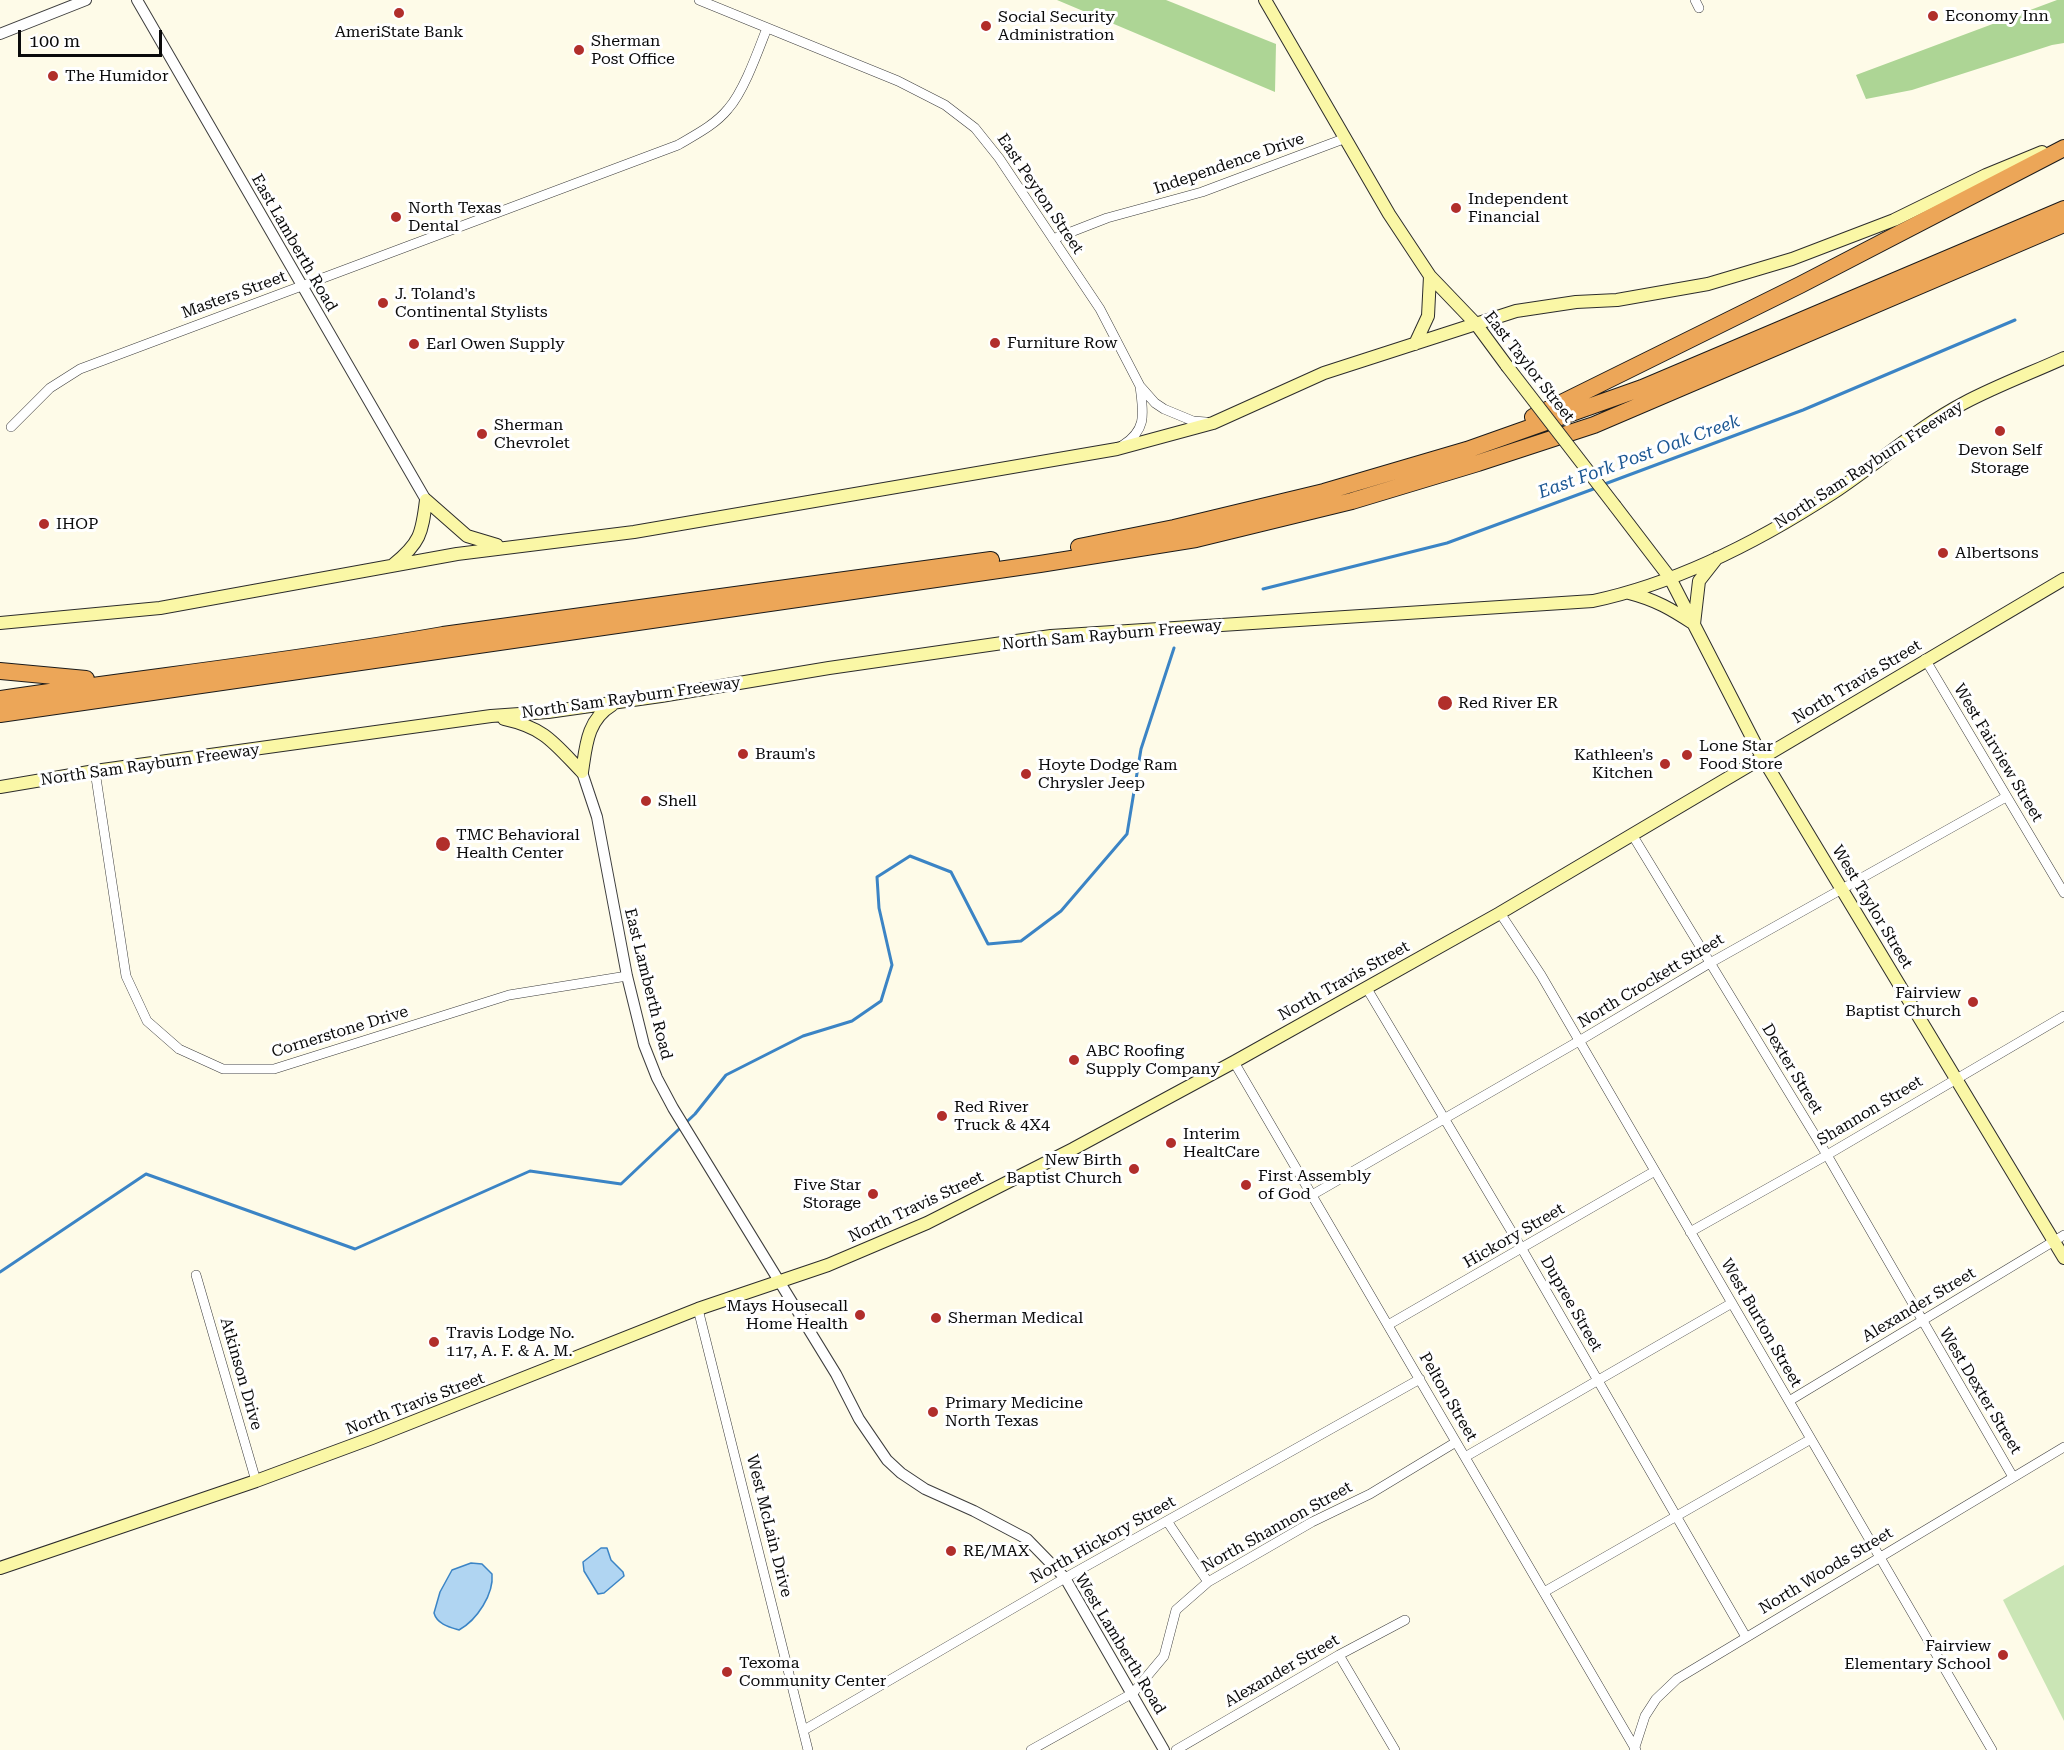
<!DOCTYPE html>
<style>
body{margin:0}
#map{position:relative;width:2064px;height:1750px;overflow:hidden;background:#fefbe8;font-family:"Roboto Serif",serif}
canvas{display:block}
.scale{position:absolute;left:18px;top:30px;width:144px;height:27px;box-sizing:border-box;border:3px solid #0a0a0a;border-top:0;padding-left:8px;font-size:18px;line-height:21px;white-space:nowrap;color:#0a0a0a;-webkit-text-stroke:4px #fff;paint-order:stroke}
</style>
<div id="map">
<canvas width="2064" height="1750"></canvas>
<div class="scale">100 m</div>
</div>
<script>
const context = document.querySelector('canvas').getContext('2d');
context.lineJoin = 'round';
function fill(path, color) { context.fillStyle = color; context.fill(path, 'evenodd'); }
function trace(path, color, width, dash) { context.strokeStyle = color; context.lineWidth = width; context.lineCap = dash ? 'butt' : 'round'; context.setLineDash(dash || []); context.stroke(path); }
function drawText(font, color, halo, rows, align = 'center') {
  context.font = font + ' "Roboto Serif",serif'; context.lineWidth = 6; context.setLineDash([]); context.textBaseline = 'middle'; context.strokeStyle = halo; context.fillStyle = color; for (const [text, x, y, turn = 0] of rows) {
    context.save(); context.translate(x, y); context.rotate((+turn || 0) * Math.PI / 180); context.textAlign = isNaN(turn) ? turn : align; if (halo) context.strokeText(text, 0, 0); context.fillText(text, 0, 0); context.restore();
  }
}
const green = new Path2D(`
 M2064 1565V1721L2003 1600Z`);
const forest = new Path2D(`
 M1057 0H1166L1276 44 1275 92Z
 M2057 0H2064V43L2052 45 1912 90 1866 99 1856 75Z`);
const water = new Path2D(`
 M601 1548H607L611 1560 623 1572 624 1576 604 1593 598 1594 584 1571 583 1562Z
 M471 1563 482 1564 492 1574C494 1594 477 1620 459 1630 449 1627 437 1624 434 1613L440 1592 452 1570Z`);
const stream = new Path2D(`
 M1602 485 1803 410 2015 320
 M1263 589 1447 543 1596 488
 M0 1272 146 1174 355 1249 530 1171 621 1184 695 1114 726 1075 803 1036 852 1021 881 1001 892 965 879 908 877 877 910 856 951 872 988 944 1021 941 1061 911 1127 834 1141 749 1174 648`);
const minor = new Path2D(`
 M699 0 898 81 945 105 975 128 999 158 1100 309 1140 386 1155 403 1164 409 1193 421 1206 422
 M1695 0 1699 8
 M1053 239 1107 218 1202 192 1346 138
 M11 427 50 388 80 369 678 145C695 135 715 125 728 109 744 91 758 51 767 28
 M1123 445C1148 429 1143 412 1140 386
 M1925 659 2064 893
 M95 771 126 976 147 1021 179 1049 223 1069H274L509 995 627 976
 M1633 836 1827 1155 2013 1477
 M1500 913 1541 975 1992 1750
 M1366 987 1522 1249 1746 1637
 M1234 1062 1636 1750
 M1312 1195 1579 1041 1710 963 2006 797
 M1690 1232 1827 1155 2064 1016
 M196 1275 256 1481
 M698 1309 808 1750
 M1388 1325 1655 1171
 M1789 1401 2064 1235
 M1465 1457 1732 1303
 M1167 1521 1208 1582
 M1544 1592 1811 1439
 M1339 1655 1395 1750
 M804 1730 1065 1578 1420 1379
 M1031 1750 1133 1693 1164 1656 1176 1610 1208 1582 1312 1522 1370 1494 1456 1442
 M1176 1750 1339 1655 1405 1620
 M1634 1750 1645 1716 1656 1699 1677 1679 2064 1447`);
const tertiary = new Path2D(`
 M137 0 426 500
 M0 34 86 0
 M582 772 597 817 627 976 644 1045 657 1078 673 1108 836 1374 859 1419 887 1460 901 1473 925 1489 974 1511 1027 1539 1065 1578 1164 1750`);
const secondary = new Path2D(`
 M1265 0 1389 214 1430 276 1476 324 1507 366
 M1415 344 1428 316 1430 276
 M426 500 467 536 497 545
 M1615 506 1670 578 1762 757 2064 1258
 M393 565C420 543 422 534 426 500
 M1629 593C1656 600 1671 609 1694 624L1699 581 1717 558
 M0 623 160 608 457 554 634 532 1117 449 1213 423 1324 373 1516 311 1576 302 1617 300 1708 284 1792 259 1894 220 1986 175 2042 152
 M504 719C545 728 554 743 582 772
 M582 772C586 746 587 720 612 705
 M0 787 95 771 491 716 548 712 661 696 829 668 1051 636 1593 601C1678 583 1761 540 1833 493 1877 464 1918 427 1964 403 1996 386 2031 373 2064 358
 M0 1568 256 1481 372 1438 698 1309 828 1265 927 1223 1073 1149 1234 1062 1500 913 2064 579`);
const motorway = new Path2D(`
 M1533 417 1800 285 2064 148
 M1079 547 1174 528 1324 492 1467 450 1642 388 2064 209
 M0 671 86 679
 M0 699C148 677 296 661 443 635L991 560
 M0 714 1040 564 1196 539 1352 501 1478 463 1594 425 2064 224`);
const secondaryBridge = new Path2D(`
 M1507 366 1615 506`);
const markers = [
 [399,13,6,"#b12e2b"],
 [1933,16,6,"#b12e2b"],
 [986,26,6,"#b12e2b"],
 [579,50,6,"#b12e2b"],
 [53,76,6,"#b12e2b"],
 [1456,208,6,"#b12e2b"],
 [396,217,6,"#b12e2b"],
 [383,303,6,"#b12e2b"],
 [995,343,6,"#b12e2b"],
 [414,344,6,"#b12e2b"],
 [2000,431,6,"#b12e2b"],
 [482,434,6,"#b12e2b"],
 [44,524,6,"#b12e2b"],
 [1943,553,6,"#b12e2b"],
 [1445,703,8,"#b12e2b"],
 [743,754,6,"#b12e2b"],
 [1687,755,6,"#b12e2b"],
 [1665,764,6,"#b12e2b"],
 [1026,774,6,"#b12e2b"],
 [646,801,6,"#b12e2b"],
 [443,844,8,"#b12e2b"],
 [1973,1002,6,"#b12e2b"],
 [1074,1060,6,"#b12e2b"],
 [942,1116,6,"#b12e2b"],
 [1171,1143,6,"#b12e2b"],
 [1134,1169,6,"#b12e2b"],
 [1246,1185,6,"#b12e2b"],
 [873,1194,6,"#b12e2b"],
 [860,1315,6,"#b12e2b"],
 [936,1318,6,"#b12e2b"],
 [434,1342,6,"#b12e2b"],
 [933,1412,6,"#b12e2b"],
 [951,1551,6,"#b12e2b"],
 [2003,1655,6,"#b12e2b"],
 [727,1672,6,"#b12e2b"]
];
const poiNames = [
 ["Economy Inn",1945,16],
 ["Social Security",998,17],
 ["Administration",998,35],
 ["AmeriState Bank",399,32,"center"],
 ["Sherman",591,41],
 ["Post Office",591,59],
 ["The Humidor",65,76],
 ["Independent",1468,199],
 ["Financial",1468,217],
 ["North Texas",408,208],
 ["Dental",408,226],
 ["J. Toland's",395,294],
 ["Continental Stylists",395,312],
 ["Furniture Row",1007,343],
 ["Earl Owen Supply",426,344],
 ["Sherman",494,425],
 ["Chevrolet",494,443],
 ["Devon Self",2000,450,"center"],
 ["Storage",2000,468,"center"],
 ["IHOP",56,524],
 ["Albertsons",1955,553],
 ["Red River ER",1458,703],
 ["Lone Star",1699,746],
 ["Food Store",1699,764],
 ["Braum's",755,754],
 ["Kathleen's",1653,755,"right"],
 ["Kitchen",1653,773,"right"],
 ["Hoyte Dodge Ram",1038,765],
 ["Chrysler Jeep",1038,783],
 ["Shell",658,801],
 ["TMC Behavioral",456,835],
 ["Health Center",456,853],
 ["Fairview",1961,993,"right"],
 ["Baptist Church",1961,1011,"right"],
 ["ABC Roofing",1086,1051],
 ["Supply Company",1086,1069],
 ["Red River",954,1107],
 ["Truck & 4X4",954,1125],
 ["Interim",1183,1134],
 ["HealtCare",1183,1152],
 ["New Birth",1122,1160,"right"],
 ["Baptist Church",1122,1178,"right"],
 ["First Assembly",1258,1176],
 ["of God",1258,1194],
 ["Five Star",861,1185,"right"],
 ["Storage",861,1203,"right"],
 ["Mays Housecall",848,1306,"right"],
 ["Home Health",848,1324,"right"],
 ["Sherman Medical",948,1318],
 ["Travis Lodge No.",446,1333],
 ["117, A. F. & A. M.",446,1351],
 ["Primary Medicine",945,1403],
 ["North Texas",945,1421],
 ["RE/MAX",963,1551],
 ["Fairview",1991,1646,"right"],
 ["Elementary School",1991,1664,"right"],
 ["Texoma",739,1663],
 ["Community Center",739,1681]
];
const streetNames = [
 ["Independence Drive",1229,164,-19],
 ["East Peyton Street",1040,194,56],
 ["East Lamberth Road",294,243,60],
 ["Masters Street",234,295,-20],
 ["East Taylor Street",1529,367,52],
 ["North Sam Rayburn Freeway",1869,465,-33],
 ["North Sam Rayburn Freeway",1112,635,-5],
 ["North Travis Street",1857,682,-31],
 ["North Sam Rayburn Freeway",631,698,-8],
 ["West Fairview Street",1998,753,59],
 ["North Sam Rayburn Freeway",150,765,-8],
 ["West Taylor Street",1872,907,59],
 ["North Travis Street",1344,981,-29],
 ["North Crockett Street",1651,981,-31],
 ["East Lamberth Road",648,984,76],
 ["Cornerstone Drive",340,1032,-17],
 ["Dexter Street",1792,1069,59],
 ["Shannon Street",1870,1111,-31],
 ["North Travis Street",916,1207,-25],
 ["Hickory Street",1514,1236,-30],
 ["Dupree Street",1571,1304,60],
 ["Alexander Street",1919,1305,-31],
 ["West Burton Street",1761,1323,60],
 ["Atkinson Drive",241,1374,74],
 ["West Dexter Street",1980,1391,59],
 ["Pelton Street",1448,1397,60],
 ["North Travis Street",415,1404,-21],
 ["West McLain Drive",769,1526,76],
 ["North Shannon Street",1277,1527,-29],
 ["North Hickory Street",1103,1540,-29],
 ["North Woods Street",1826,1571,-31],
 ["West Lamberth Road",1120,1644,59],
 ["Alexander Street",1282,1671,-30]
];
const waterNames = [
 ["East Fork Post Oak Creek",1639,457,-20]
];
fill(green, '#cae5b5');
fill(forest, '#add595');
fill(water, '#b0d5f2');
trace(water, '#3b84c5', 1.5);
trace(stream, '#3b84c5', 3);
trace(minor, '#3d3d3d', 10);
trace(tertiary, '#3d3d3d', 12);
trace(secondary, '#2c2c2c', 14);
trace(motorway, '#1b1b1b', 18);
trace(minor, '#fff', 9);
trace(tertiary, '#fff', 10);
trace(secondary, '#faf7a6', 12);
trace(motorway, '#eca658', 16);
trace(secondaryBridge, '#2c2c2c', 14, []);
trace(secondaryBridge, '#faf7a6', 12);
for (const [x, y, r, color] of markers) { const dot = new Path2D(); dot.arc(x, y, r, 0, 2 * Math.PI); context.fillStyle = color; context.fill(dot); trace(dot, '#fff', 2); }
drawText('16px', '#0a0a0a', '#fff', poiNames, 'left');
drawText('16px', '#0a0a0a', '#fff', streetNames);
drawText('italic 18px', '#1c5793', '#fff', waterNames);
</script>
